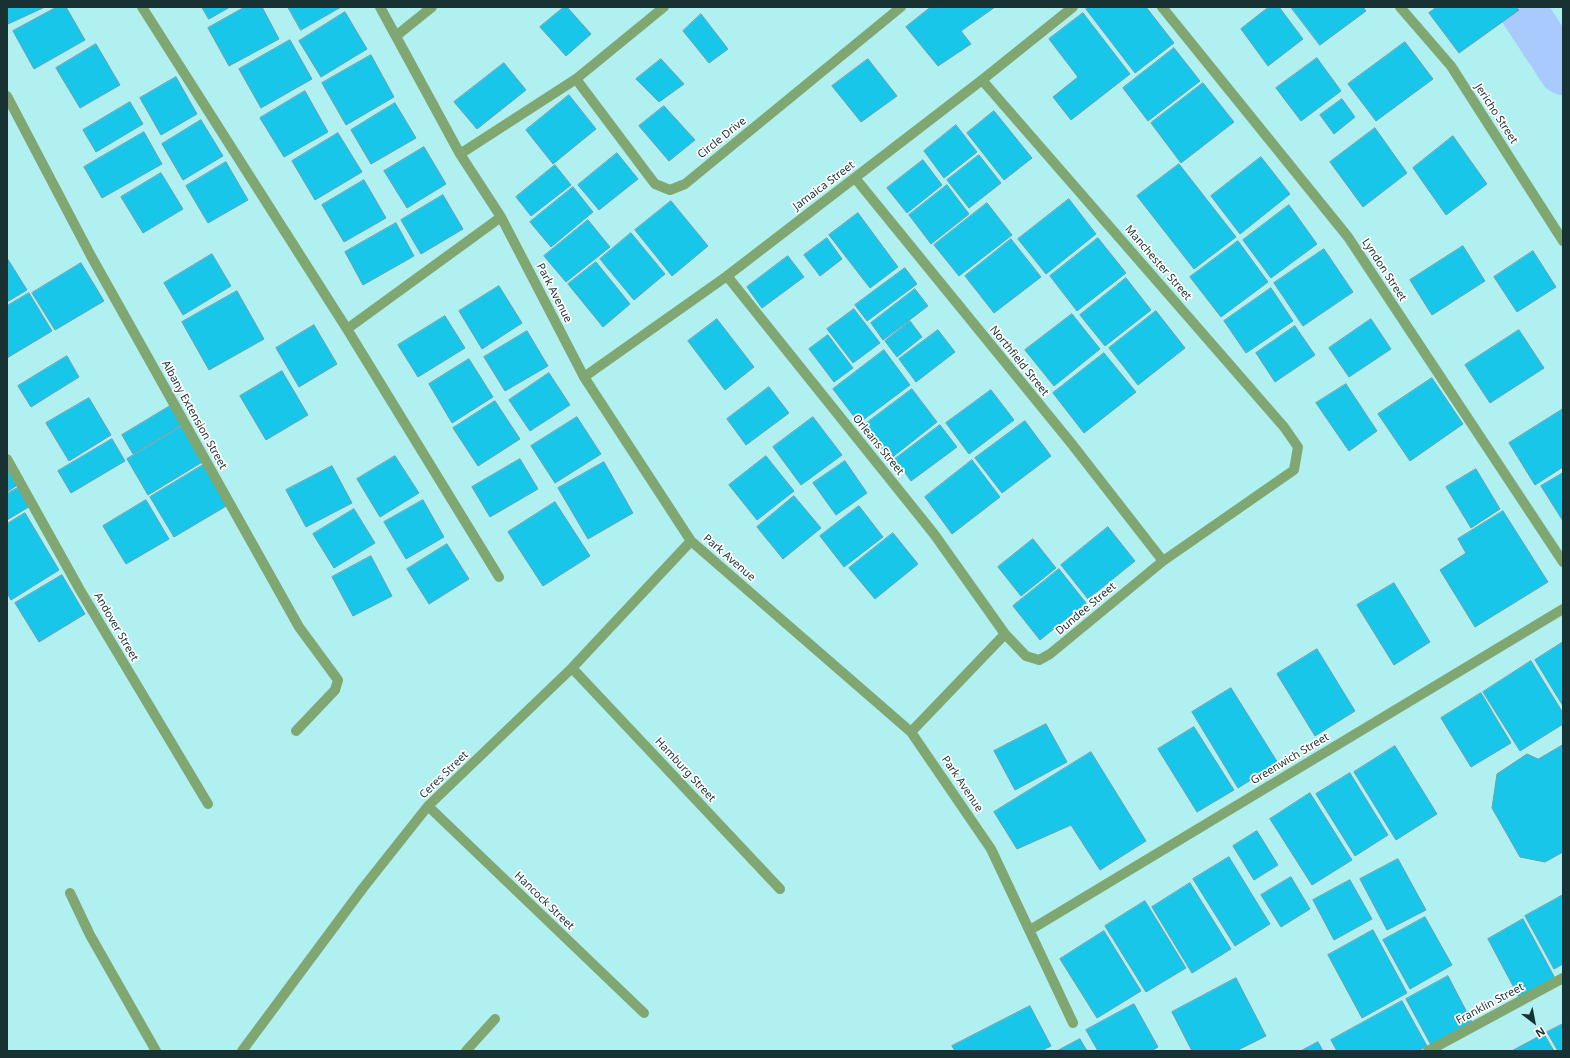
<!DOCTYPE html>
<style>
body{margin:0}
#map{position:relative;width:1570px;height:1058px;overflow:hidden;background:#b0f0f1;font-family:"Noto Sans",sans-serif}
canvas{display:block}
.frame{position:absolute;inset:0;border:8px solid #183132;pointer-events:none}
.north{position:absolute;left:1514px;top:1002px;width:40px;height:40px;-webkit-text-stroke:3px #fff;paint-order:stroke;rotate:148deg;font-size:11px;font-weight:700;line-height:16px;text-align:center;color:#183132}
.north::after{content:'';display:block;margin:auto;width:14px;height:18px;background:#183132;clip-path:polygon(50% 0,100% 100%,50% 72%,0 100%)}
</style>
<div id="map">
<canvas width="1570" height="1058"></canvas>
<div class="frame"></div>
<div class="north">N</div>
</div>
<script>
const context = document.querySelector('canvas').getContext('2d');
context.lineJoin = 'round';
function trace(path, color, width, dash) { context.strokeStyle = color; context.lineWidth = width; context.lineCap = dash ? 'butt' : 'round'; context.setLineDash(dash || []); context.stroke(path); }
function fill(path, color) { context.fillStyle = color; context.fill(path, 'evenodd'); }
function drawText(font, color, halo, rows, align = 'center') {
  context.font = font + ' "Noto Sans",sans-serif'; context.lineWidth = 3.5; context.setLineDash([]); context.textBaseline = 'middle'; context.strokeStyle = halo; context.fillStyle = color; for (const [text, x, y, turn = 0] of rows) {
    context.save(); context.translate(x, y); context.rotate((+turn || 0) * Math.PI / 180); context.textAlign = isNaN(turn) ? turn : align; if (halo) context.strokeText(text, 0, 0); context.fillText(text, 0, 0); context.restore();
  }
}
const river = new Path2D(`
 M1521 7 1563 71`);
const building = new Path2D(`
 M7 7H45L8 24Z
 M57 7H66L85 40 34 69 13 31Z
 M202 7H230L209 19Z
 M245 7H262L279 39 229 66 208 28Z
 M288 7H341L301 30Z
 M564 7H567L591 34 566 56 540 27Z
 M931 7H995L961 31 971 44 938 66 906 27Z
 M1088 7H1146L1174 43 1135 73 1086 9Z
 M1269 7H1279L1303 39 1268 66 1241 29Z
 M1291 7H1363L1366 11 1320 45Z
 M1437 7H1516L1519 10 1459 53 1429 13Z
 M345 12 367 49 321 77 299 41Z
 M1083 13 1130 74 1071 120 1053 97 1078 77 1049 39Z
 M701 14 728 49 709 63 683 31Z
 M290 40 312 79 261 108 239 69Z
 M1405 42 1433 79 1376 121 1348 84Z
 M96 44 120 85 80 108 56 68Z
 M1174 48 1200 81 1148 121 1123 88Z
 M371 55 394 97 346 125 322 83Z
 M1317 58 1341 91 1301 121 1276 88Z
 M661 59 684 84 659 102 636 79Z
 M868 59 897 96 861 122 832 86Z
 M504 63 526 90 477 129 454 102Z
 M176 77 197 114 161 135 140 98Z
 M1203 83 1234 122 1181 163 1151 123Z
 M305 91 328 132 284 157 260 118Z
 M569 95 596 129 553 164 526 130Z
 M1342 99 1355 117 1334 134 1320 115Z
 M130 102 143 124 96 152 83 130Z
 M395 103 416 138 371 164 351 130Z
 M664 106 695 140 669 161 639 126Z
 M994 111 1032 158 1004 180 967 133Z
 M201 120 223 156 183 180 162 144Z
 M956 125 977 152 944 178 924 151Z
 M1375 128 1407 173 1363 207 1330 162Z
 M144 132 162 164 102 198 84 167Z
 M338 133 362 172 315 200 292 161Z
 M1453 136 1487 184 1446 215 1413 168Z
 M424 147 446 184 407 208 384 171Z
 M617 153 638 179 599 210 578 185Z
 M979 155 1001 183 969 208 947 180Z
 M1261 157 1290 194 1240 234 1211 196Z
 M923 160 942 185 907 213 887 188Z
 M226 162 248 200 208 223 186 186Z
 M1179 164 1236 237 1194 269 1137 196Z
 M555 165 571 185 531 216 516 197Z
 M161 173 183 209 143 233 121 197Z
 M364 180 386 218 344 242 322 205Z
 M947 185 969 214 931 244 909 215Z
 M573 187 593 212 551 247 530 222Z
 M443 195 463 229 421 254 401 220Z
 M1069 199 1096 234 1046 274 1018 239Z
 M671 201 708 246 672 276 635 230Z
 M987 203 1012 235 959 276 934 245Z
 M1289 205 1317 244 1271 278 1243 240Z
 M858 213 898 267 870 288 829 235Z
 M588 220 610 247 566 282 544 256Z
 M396 223 414 256 363 285 345 252Z
 M631 233 665 274 634 300 600 259Z
 M827 238 842 259 820 276 804 255Z
 M1098 238 1126 273 1077 311 1050 276Z
 M1011 239 1041 277 994 313 965 276Z
 M1238 241 1268 282 1221 317 1190 277Z
 M1463 246 1485 281 1432 315 1410 280Z
 M1324 249 1353 292 1303 326 1274 283Z
 M1533 251 1556 287 1517 312 1494 277Z
 M212 254 231 286 183 315 164 283Z
 M788 256 804 277 762 308 747 287Z
 M7 258 27 290 7 302Z
 M596 262 630 304 603 327 568 284Z
 M81 263 104 301 55 330 32 293Z
 M905 268 917 284 867 321 855 305Z
 M1126 278 1151 310 1105 346 1080 315Z
 M499 286 522 323 482 349 459 311Z
 M1271 288 1293 321 1246 353 1224 321Z
 M915 289 928 306 883 340 871 323Z
 M237 291 264 339 209 370 182 322Z
 M29 293 52 331 7 358V306Z
 M854 309 880 343 853 363 827 329Z
 M1156 311 1185 348 1138 385 1109 348Z
 M1072 314 1100 349 1054 386 1025 350Z
 M445 316 465 348 418 377 398 345Z
 M717 319 754 367 725 390 688 341Z
 M1371 319 1391 349 1349 377 1329 348Z
 M910 321 922 337 897 357 885 341Z
 M314 325 337 364 299 387 276 348Z
 M1295 326 1315 355 1275 382 1256 353Z
 M938 330 955 352 916 382 899 359Z
 M1519 330 1544 368 1490 403 1465 365Z
 M527 331 548 366 505 391 484 357Z
 M828 335 853 368 834 382 809 349Z
 M884 350 910 385 859 423 833 389Z
 M1104 353 1136 392 1084 433 1053 393Z
 M67 356 79 377 31 407 18 386Z
 M469 359 493 397 452 423 429 384Z
 M282 371 308 415 266 440 240 396Z
 M549 373 570 405 530 431 509 400Z
 M1432 378 1463 424 1410 461 1378 414Z
 M1346 384 1377 431 1349 451 1316 403Z
 M769 387 789 413 746 445 727 419Z
 M912 389 937 422 890 459 864 425Z
 M991 390 1014 420 969 454 946 423Z
 M89 398 111 435 69 461 46 423Z
 M495 401 520 439 478 466 453 428Z
 M170 406 181 425 133 454 122 435Z
 M1563 409V467L1535 485 1509 443Z
 M577 417 601 454 555 483 531 446Z
 M813 417 842 455 801 485 773 447Z
 M1025 421 1051 456 1002 493 975 458Z
 M183 425 204 461 148 495 127 459Z
 M940 425 957 447 911 481 895 459Z
 M112 439 125 461 71 493 58 471Z
 M395 456 419 493 380 517 357 479Z
 M766 456 794 491 757 520 729 485Z
 M520 459 538 489 490 517 472 487Z
 M972 460 1000 497 952 534 925 497Z
 M845 461 867 493 836 515 813 483Z
 M604 462 633 513 588 539 558 488Z
 M7 465 19 484 7 492Z
 M203 465 228 505 174 537 150 497Z
 M332 466 352 503 306 527 286 490Z
 M1476 469 1500 509 1471 528 1446 487Z
 M1563 473V521L1541 486Z
 M21 486 32 505 7 520V494Z
 M794 496 821 528 783 559 757 527Z
 M146 500 169 539 126 564 103 526Z
 M423 500 444 537 406 559 384 522Z
 M555 502 590 556 543 586 508 532Z
 M859 506 883 537 844 567 820 536Z
 M354 509 375 543 334 568 313 534Z
 M1503 511 1548 582 1475 627 1440 570 1466 553 1458 539Z
 M25 513 59 570 11 600 7 593V524Z
 M1108 527 1135 561 1088 599 1061 565Z
 M893 533 918 564 875 599 849 568Z
 M1033 539 1056 568 1021 596 998 567Z
 M447 544 469 579 429 604 407 569Z
 M371 556 392 596 353 616 332 577Z
 M1059 569 1086 603 1040 640 1013 606Z
 M62 575 85 614 39 642 15 603Z
 M1394 583 1430 642 1394 665 1357 605Z
 M1563 642V706L1535 660Z
 M1317 649 1355 711 1315 736 1277 674Z
 M1531 661 1563 713V724L1520 751 1483 692Z
 M1231 688 1278 763 1238 788 1192 712Z
 M1481 693 1511 743 1471 767 1441 718Z
 M1046 724 1067 762 1015 790 994 751Z
 M1194 727 1234 790 1197 812 1158 749Z
 M1563 745V852L1545 862 1520 857 1492 808 1497 774 1527 754 1538 759Z
 M1395 746 1437 814 1396 840 1354 772Z
 M1091 752 1146 841 1100 870 1071 825 1017 849 994 812Z
 M1350 773 1388 835 1355 856 1316 794Z
 M1310 793 1352 860 1312 885 1270 819Z
 M1257 831 1278 865 1254 880 1233 846Z
 M1229 857 1270 924 1235 946 1193 879Z
 M1398 859 1426 910 1387 930 1360 879Z
 M1291 877 1310 909 1281 927 1261 895Z
 M1350 880 1372 919 1334 940 1313 900Z
 M1190 883 1231 949 1192 973 1152 907Z
 M1563 895V964L1554 969 1525 916Z
 M1145 901 1186 968 1146 992 1105 926Z
 M1425 917 1452 965 1410 989 1383 940Z
 M1523 919 1556 980 1520 999 1488 939Z
 M1373 930 1407 993 1362 1018 1328 955Z
 M1104 931 1141 991 1097 1018 1060 959Z
 M1448 976 1472 1022 1431 1045 1406 999Z
 M1236 978 1266 1036 1236 1051H1192L1172 1012Z
 M1402 1001 1427 1046 1418 1051H1337L1331 1040Z
 M1134 1004 1158 1047 1151 1051H1098L1086 1030Z
 M1030 1006 1051 1046 1041 1051H955L952 1046Z
 M1563 1024V1051H1558L1547 1032Z
 M1544 1034 1554 1051H1512Z
 M1080 1039 1087 1051H1057Z
 M1318 1042 1323 1051H1301Z`);
const minor = new Path2D(`
 M142 7 347 329 499 577
 M380 7 460 154 501 217 584 377 691 541 911 732 991 849 1073 1023
 M1162 7 1348 237 1563 562
 M1400 7 1451 66 1563 241
 M396 36 432 7
 M576 79 655 184 670 190 685 184 901 7
 M7 96 91 256 299 627 338 680 335 690 296 731
 M460 154 576 79 664 7
 M855 178 1071 443 1163 561
 M727 276 934 534 1005 634 1026 656 1039 660 1050 654 1163 561 1294 470 1298 447 1284 427 982 80
 M347 329 501 217
 M584 377 727 276 982 80 1073 7
 M7 459 80 590 208 804
 M572 668 780 889
 M911 732 1005 634
 M428 806 644 1013
 M70 893 90 935 156 1051
 M1030 930 1563 609
 M242 1051 363 888 428 806 572 668 691 541
 M466 1051 495 1019
 M1428 1051 1563 978`);
const streetNames = [
 ["Jericho Street",1496,114,57],
 ["Circle Drive",722,138,-39],
 ["Jamaica Street",824,186,-37],
 ["Manchester Street",1158,263,49],
 ["Lyndon Street",1384,270,57],
 ["Park Avenue",554,293,63],
 ["Northfield Street",1019,361,51],
 ["Albany Extension Street",194,415,61],
 ["Orleans Street",878,445,51],
 ["Park Avenue",729,558,41],
 ["Dundee Street",1086,609,-40],
 ["Andover Street",116,627,60],
 ["Greenwich Street",1290,759,-31],
 ["Hamburg Street",685,770,47],
 ["Ceres Street",444,775,-44],
 ["Park Avenue",962,784,56],
 ["Hancock Street",544,901,44],
 ["Franklin Street",1490,1004,-28]
];
trace(river, '#a8cafd', 48);
fill(building, '#18c6ea');
trace(building, '#68a0b0', 1);
trace(minor, '#80a772', 10);
drawText('11px', '#183132', '#fff', streetNames);
</script>
